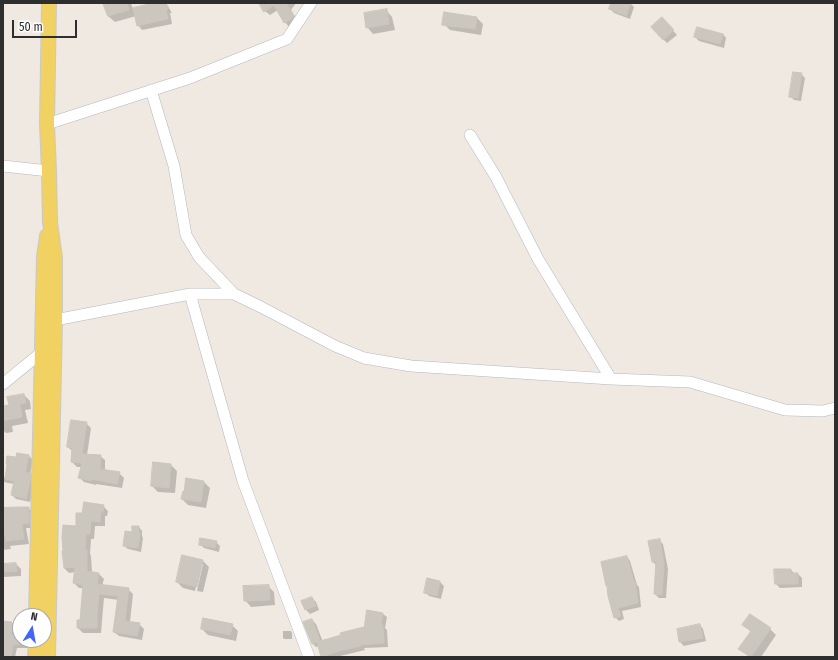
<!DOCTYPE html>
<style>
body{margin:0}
#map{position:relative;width:838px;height:660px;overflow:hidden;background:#efe9e1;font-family:"Fira Sans Condensed",sans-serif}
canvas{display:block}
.frame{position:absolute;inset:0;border:4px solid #2e2e2e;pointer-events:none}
.north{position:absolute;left:12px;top:608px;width:40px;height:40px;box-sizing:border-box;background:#fff;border:1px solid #ababab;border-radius:50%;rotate:11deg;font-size:11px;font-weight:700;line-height:16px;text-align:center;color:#2e2e2e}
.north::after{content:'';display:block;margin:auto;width:14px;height:18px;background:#4264fb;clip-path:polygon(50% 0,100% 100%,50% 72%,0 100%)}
.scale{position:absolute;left:12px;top:20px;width:65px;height:18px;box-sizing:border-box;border:2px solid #2e2e2e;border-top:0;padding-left:5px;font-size:12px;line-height:14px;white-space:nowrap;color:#2e2e2e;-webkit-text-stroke:3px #fff;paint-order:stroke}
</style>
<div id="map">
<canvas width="838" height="660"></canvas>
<div class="frame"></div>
<div class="north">N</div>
<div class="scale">50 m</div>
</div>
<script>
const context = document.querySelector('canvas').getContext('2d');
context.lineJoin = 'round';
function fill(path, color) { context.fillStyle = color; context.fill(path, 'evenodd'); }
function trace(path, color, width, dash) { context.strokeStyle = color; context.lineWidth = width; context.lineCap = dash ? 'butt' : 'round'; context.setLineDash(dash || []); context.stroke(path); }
const shadow = new Path2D(`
 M104 3H131L133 9 155 4V3H166L172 13H170L172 24 142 30 138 25 136 16 115 22 108 16Z
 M260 3H296L291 10 298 21 289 27 285 22 278 10 270 15 265 11Z
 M612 3H630L634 7 630 19 614 13 610 9Z
 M386 10 392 17 395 30 373 34 367 27Z
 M477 18 483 24 481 35 450 30 444 24Z
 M666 23 677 35 667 43 663 39Z
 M723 34 726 38 724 48 699 41 695 37Z
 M801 74 805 78 801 101 794 100 790 96Z
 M24 395 30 401 31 409 25 410 28 423 12 426 13 432 6 433 3 430V407L10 406Z
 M86 423 91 428 87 455 100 456 105 460V471L119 473 124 478 122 488 96 484V485L84 482 79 477 82 467H77L72 462 73 452 68 447Z
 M18 454 29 456 33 460 30 474 34 478V487L30 502 16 499 12 495 14 484 3 482V476L5 478 8 457 17 458Z
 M171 465 177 471 175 493 158 492 152 486Z
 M204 482 210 488 206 508 188 505 182 499Z
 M103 506 108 511 107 516H105V526H95L94 539H91L90 554 91 556 92 573 99 574 104 579 102 586 128 589 133 594 130 622 139 624 144 629 142 640 119 636 114 632 119 600 104 598 101 633H83L78 628 81 621 84 588H79L74 583 75 572 69 573 64 568 77 527 83 514Z
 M28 508 34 513V528H26L29 544 10 546 11 549 3 550V509Z
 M139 527 142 531V536L143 538 141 552 128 549 124 546 133 533Z
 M659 540 663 544 668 569 666 598H659L655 594 657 566 653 562Z
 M216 542 220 546 219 552 204 548 200 544Z
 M3 556 4 564H16L21 569V576L3 577Z
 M627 557 630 561 637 585 639 587 641 607 622 611 624 619 619 621 615 617Z
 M203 561 209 567 203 592 197 591 203 564H201L195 591 183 588 177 582Z
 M791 570 795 574H798L802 578V587L780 588 776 584Z
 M428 579 440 582 444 586 441 599 429 596 425 592Z
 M268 586 274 592 275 605 251 607 245 600Z
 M312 598 316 602 319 610 310 614 306 610 302 601Z
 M383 614 387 617 385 628 387 630 388 647 364 648 365 650 336 657H323L319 646 316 647 312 643V620L316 624 323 642 365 628Z
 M751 615 770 629 776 635 761 657H749L740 649 751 632 744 625Z
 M204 619 232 625 238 631 236 641 208 635 202 629Z
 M3 622 12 623 16 627 15 636H20V640H27L28 648H17L15 657H3Z
 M700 625 703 629 706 641 684 646 680 642 678 630Z
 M283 631H291L292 633V639H284L283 638Z`);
const building = new Path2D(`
 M103 3H127L129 10 108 16Z
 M154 3H165L169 8 166 9 168 19 137 26 133 8Z
 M259 3H286L294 16 292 19 284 23 274 5 264 12Z
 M611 3H631L626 16 609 9Z
 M387 9 389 24 366 28 364 13Z
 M444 12 477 17 475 29 442 25Z
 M662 17 674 30 663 40 651 27Z
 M697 27 723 34 720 44 694 37Z
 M793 72 802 73 798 98 789 97Z
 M24 394 26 403 20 404 22 417 3 421V406L9 405 7 397Z
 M71 420 87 422 82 454 101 455 100 469 120 472 117 484 92 479 91 481 78 478 82 463 71 462 72 448 67 447Z
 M17 453 29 455 25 473H31L30 482 26 499 11 495 14 481 5 479 7 464 6 463 7 456 16 457Z
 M153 462 171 464 169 488 151 486Z
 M186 478 204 481 201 502 181 499 183 491H184Z
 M84 502 104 505 103 512H101L100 522 91 521 90 534H86L85 550H87V571L99 573 97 584 129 588 125 621 140 623 137 636 113 632 118 596 99 594 97 616V628H77V620H80L83 585 73 583 75 567 64 568 62 551H63L62 537 63 525 76 526V513H82Z
 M20 507H29V523L22 524 24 539 6 541 3 527V508Z
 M132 526H139V533H140L138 548 123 546 125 531 132 532Z
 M200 538 217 541 215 548 199 545Z
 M660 539 664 564 662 595 654 594 656 561 652 562 648 541Z
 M182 555 203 560 197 587 176 582Z
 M627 556 634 582H635L638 603 618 608 621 616 614 618 608 596 607 586H606L601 562Z
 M16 563 17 571 3 572V564Z
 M774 569H791V573H798V584H775Z
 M427 578 440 581 437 596 424 593Z
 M269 585 270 600 244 601 243 586Z
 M312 597 316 606 305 610 301 601Z
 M367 610 383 613 381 625H383L384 643 361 645V646L339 651 321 657 317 642 341 635 340 633 364 627Z
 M750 614 771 628 751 657 738 649 751 631 742 625Z
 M203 618 233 624 230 635 201 629Z
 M312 619 320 641 312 644 303 622Z
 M3 621 12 622 11 635H20V644L13 645 11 657H3Z
 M700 624 703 638 679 642 677 629Z`);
const minor = new Path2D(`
 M151 90 174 166 186 235 199 257 234 294
 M47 124 190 78 287 39 311 3
 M470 135 496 177 538 259 611 379
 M3 166 49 171
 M190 294 243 481 309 657
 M55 320 190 294H234L261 307 335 346 364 358 411 366 611 379 690 382 785 410 823 411 835 408
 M3 384 42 352`);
const major = new Path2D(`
 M36 616 44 257 47 236
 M35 657 36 640
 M48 657 55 320V258L50 222 49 171 47 124 49 3`);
fill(shadow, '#0003');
fill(building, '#cbc7bf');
trace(building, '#cbc5ba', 1);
trace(minor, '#b4b7c1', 12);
trace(major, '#c9c9c9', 16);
trace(minor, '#fff', 11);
trace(major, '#f2d163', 14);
</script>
